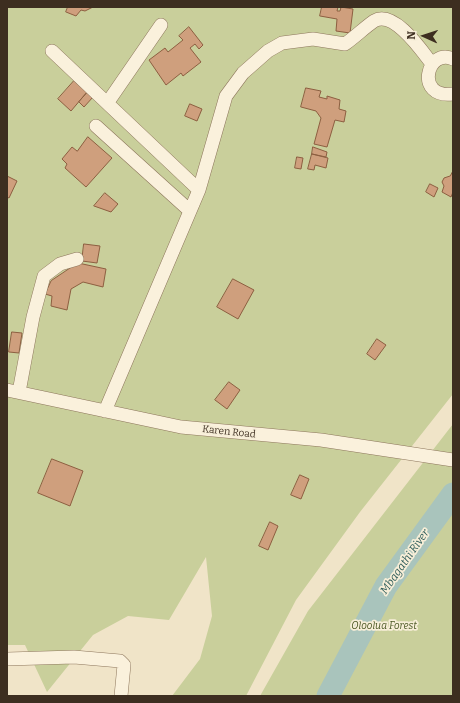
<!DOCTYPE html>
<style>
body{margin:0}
#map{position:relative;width:460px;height:703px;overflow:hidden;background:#f0e4c8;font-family:Bitter,serif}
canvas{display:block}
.frame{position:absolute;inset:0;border:8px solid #3d2e20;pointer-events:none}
.north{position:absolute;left:404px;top:16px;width:40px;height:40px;-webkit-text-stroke:3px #f7eed8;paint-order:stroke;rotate:273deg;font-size:11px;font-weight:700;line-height:16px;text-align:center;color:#3d2e20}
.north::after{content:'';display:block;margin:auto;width:14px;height:18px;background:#3d2e20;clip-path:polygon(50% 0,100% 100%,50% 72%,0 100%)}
</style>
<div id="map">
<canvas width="460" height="703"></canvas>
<div class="frame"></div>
<div class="north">N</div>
</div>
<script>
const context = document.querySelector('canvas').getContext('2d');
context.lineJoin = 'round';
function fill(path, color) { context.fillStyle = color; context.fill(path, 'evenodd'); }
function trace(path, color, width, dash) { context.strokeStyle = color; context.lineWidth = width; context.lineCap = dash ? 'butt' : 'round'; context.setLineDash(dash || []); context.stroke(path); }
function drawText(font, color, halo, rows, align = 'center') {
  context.font = font + ' Bitter,serif'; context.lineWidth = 3.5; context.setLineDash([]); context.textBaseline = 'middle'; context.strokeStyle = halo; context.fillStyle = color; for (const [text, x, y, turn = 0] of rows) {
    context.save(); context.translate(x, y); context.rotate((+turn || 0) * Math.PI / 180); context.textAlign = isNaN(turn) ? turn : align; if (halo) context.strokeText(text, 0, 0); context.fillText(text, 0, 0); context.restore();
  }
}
const green = new Path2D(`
 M7 7H453V394L360 512 296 600 246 696H172L200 659 212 616 206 557 169 620 128 616 93 635 47 692 25 645H7Z
 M453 424V696H260L308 611Z`);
const river = new Path2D(`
 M328 696 386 586 453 494`);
const building = new Path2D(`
 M68 7H93L85 11 81 10 76 16 66 12Z
 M322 7H338L337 11H340L341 7 353 9 350 33 336 31 337 19 320 16Z
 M189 27 203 45 199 49 195 44 190 48 201 62 183 76 181 73 166 85 149 60 165 48 168 52 183 40 179 36Z
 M74 81 87 92 71 111 58 99Z
 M306 88 321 91 319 97 327 99V96L340 100 339 109 346 111 344 122 335 120 327 147 314 144 321 118 316 111 301 107Z
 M88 92 93 97 84 107 79 102Z
 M190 104 202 109 197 121 185 116Z
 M88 137 112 158 86 187 65 168 67 164 62 159 72 147 77 151Z
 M313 147 327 152 326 157 312 154Z
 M312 154 328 158 326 168 315 165 314 170 308 169Z
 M297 157 303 158 301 169 295 168Z
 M453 171V192L451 197 442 192 444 186 442 182 444 178 450 176Z
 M7 176 17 181 9 198 7 197Z
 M430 184 438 188 434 197 426 192Z
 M105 193 118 204 111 212 94 206Z
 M84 244 100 246 97 263 82 261Z
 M78 263 106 269 103 287 83 282 71 289 67 310 51 306 52 296 45 294 51 281Z
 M233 279 254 290 238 319 217 307Z
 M12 332 22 333 19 353 9 352Z
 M377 339 386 345 375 360 367 354Z
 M229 382 240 390 227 409 215 400Z
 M52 459 83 471 70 506 38 493Z
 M300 475 309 479 301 499 291 495Z
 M270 522 278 526 268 550 259 546Z`);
const minor = new Path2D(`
 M52 51 199 190
 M453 59C427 47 414 99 453 94
 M108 102 161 25
 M96 126 190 211
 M7 390 181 427 321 440 453 460
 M19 392 33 317 44 276 60 264 77 259
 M105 411 199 190 226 96 243 73 268 51 282 43 313 39 345 44C355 37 364 28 374 21 394 9 422 51 432 64
 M7 659 74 657 120 661 124 665 121 696`);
const streetNames = [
 ["Karen Road",229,432,6]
];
const parkNames = [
 ["Oloolua Forest",384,626]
];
const waterNames = [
 ["Mbagathi River",405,562,-55]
];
fill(green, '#c9cf9b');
trace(river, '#a9c4bc', 23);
fill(building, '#cf9f7d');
trace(building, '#8d5f41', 1);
trace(minor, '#8d765c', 14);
trace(minor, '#faf1dc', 13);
drawText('10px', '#3d2e20', '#f7eed8', streetNames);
drawText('italic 10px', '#4d5a26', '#f7eed8', parkNames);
drawText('italic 11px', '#2f5d5a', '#f7eed8', waterNames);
</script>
